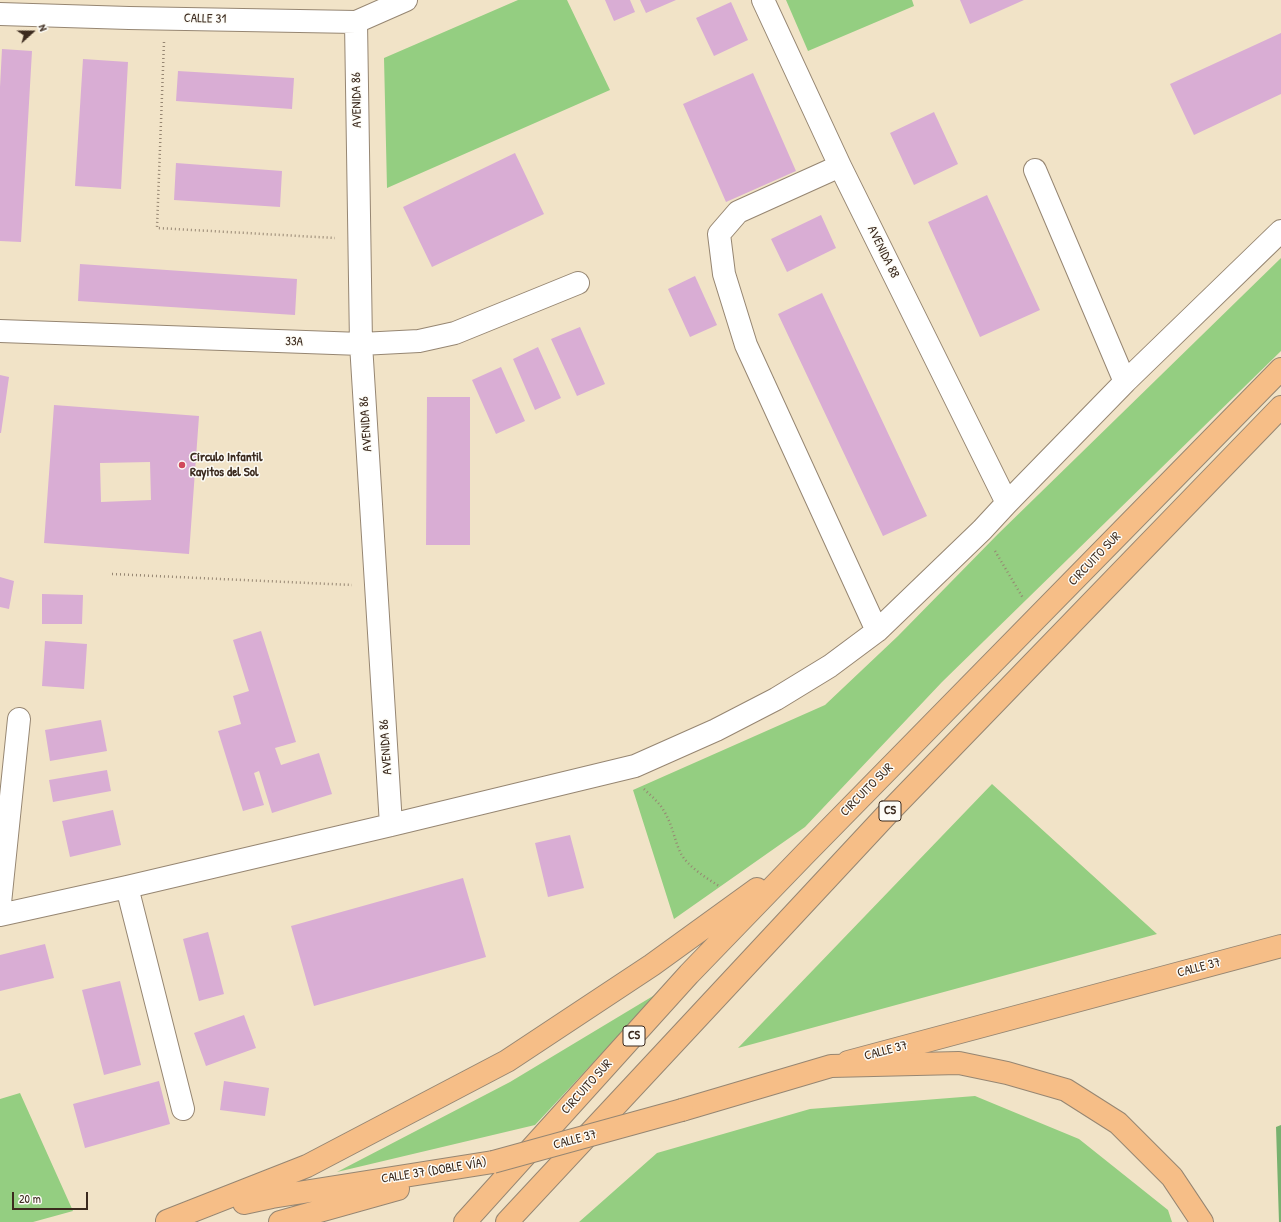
<!DOCTYPE html>
<meta charset="utf-8">
<style>
body{margin:0}
#map{position:relative;width:1281px;height:1222px;overflow:hidden;background:#f1e3c7;font-family:"Patrick Hand",sans-serif}
canvas{display:block}
.north{position:absolute;left:12px;top:12px;width:40px;height:40px;-webkit-text-stroke:3px #fdfcf7;paint-order:stroke;rotate:69deg;font-size:11px;font-weight:700;line-height:16px;text-align:center;color:#3b2a1e}
.north::after{content:'';display:block;margin:auto;width:14px;height:18px;background:#3b2a1e;clip-path:polygon(50% 0,100% 100%,50% 72%,0 100%)}
.scale{position:absolute;left:12px;top:1192px;width:76px;height:18px;box-sizing:border-box;border:2px solid #3b2a1e;border-top:0;padding-left:5px;font-size:12px;line-height:14px;white-space:nowrap;color:#3b2a1e;-webkit-text-stroke:3px #fdfcf7;paint-order:stroke}
</style>
<div id="map">
<canvas width="1281" height="1222"></canvas>
<div class="north">N</div>
<div class="scale">20 m</div>
</div>
<script>
const context = document.querySelector('canvas').getContext('2d');
context.lineJoin = 'round';
function fill(path, color) { context.fillStyle = color; context.fill(path, 'evenodd'); }
function trace(path, color, width, dash) { context.strokeStyle = color; context.lineWidth = width; context.lineCap = dash ? 'butt' : 'round'; context.setLineDash(dash || []); context.stroke(path); }
function drawText(font, color, halo, rows, align = 'center') {
  context.font = font + ' "Patrick Hand",sans-serif'; context.lineWidth = 3; context.setLineDash([]); context.textBaseline = 'middle'; context.strokeStyle = halo; context.fillStyle = color; for (const [text, x, y, turn = 0] of rows) {
    context.save(); context.translate(x, y); context.rotate((+turn || 0) * Math.PI / 180); context.textAlign = isNaN(turn) ? turn : align; if (halo) context.strokeText(text, 0, 0); context.fillText(text, 0, 0); context.restore();
  }
}
const green = new Path2D(`
 M518 0H567L610 90 387 188 384 58Z
 M786 0H912L914 6 808 51Z
 M1281 258V351L942 682 805 827 674 919 633 790 825 705 898 636 998 534Z
 M992 784 1157 934 738 1048Z
 M658 993 535 1125 337 1172 510 1082Z
 M20 1093 73 1211 33 1222H0V1099Z
 M975 1096 1079 1139 1168 1210 1172 1222H579L657 1153 810 1109Z`);
const forest = new Path2D(`
 M1281 1125V1222H1279L1276 1127Z`);
const building = new Path2D(`
 M605 0H630L635 12 614 21Z
 M640 0H676L646 13Z
 M960 0H1024L970 24Z
 M731 2 748 40 714 56 696 18Z
 M1281 33V94L1194 135 1170 84Z
 M2 49 32 51 21 242 0 241V87Z
 M83 59 128 62 121 189 75 186Z
 M178 71 294 78 292 109 176 101Z
 M753 73 796 171 726 202 683 104Z
 M934 112 958 164 914 185 890 133Z
 M515 153 544 214 432 267 403 207Z
 M176 163 282 171 280 207 174 200Z
 M987 195 1040 310 980 337 928 222Z
 M821 215 836 248 787 272 771 239Z
 M80 264 297 279 295 315 78 301Z
 M695 276 717 325 690 337 668 289Z
 M822 293 927 516 883 536 778 314Z
 M580 327 605 384 577 396 551 339Z
 M538 347 561 398 535 410 513 359Z
 M501 367 525 421 496 434 472 380Z
 M0 375 9 377 1 433H0Z
 M427 397H470V545H426Z
 M54 405 199 416 189 554 44 543ZM150 462 151 500 101 502 100 463Z
 M0 577 14 581 9 609 0 607Z
 M42 594 83 595 82 624H42Z
 M261 631 296 742 275 748 281 765 319 753 332 794 272 813 259 771 254 773 264 805 243 811 218 731 241 724 233 696 249 691 233 640Z
 M45 641 87 644 84 689 42 686Z
 M101 720 107 751 50 761 45 730Z
 M107 770 111 791 53 802 49 780Z
 M113 810 121 845 70 857 62 821Z
 M570 835 584 888 548 897 535 843Z
 M463 878 486 957 314 1006 291 926Z
 M208 932 224 994 199 1001 183 939Z
 M45 944 54 978 0 991V955Z
 M120 981 141 1065 104 1075 82 990Z
 M244 1015 256 1048 206 1066 194 1033Z
 M159 1081 170 1124 85 1148 73 1104Z
 M224 1081 269 1088 265 1116 220 1110Z`);
const path = new Path2D(`
 M164 42 157 228 335 238
 M995 551 1023 598
 M112 574 352 585
 M644 789C651 796 659 802 664 811 672 824 674 838 680 852 688 867 705 877 719 886`);
const minor = new Path2D(`
 M763 0 840 166 1007 503
 M0 14 129 18 356 22 406 0
 M356 22 361 344 391 825
 M840 166 738 212 719 234 724 274 746 345 877 631
 M1035 170 1125 382
 M0 331 361 344 419 341 455 333 578 283
 M127 887 183 1109
 M0 903 19 719
 M0 915 127 887 391 825 635 766 716 730 776 699 830 666 877 631 982 530 1007 503 1125 382 1281 231`);
const major = new Path2D(`
 M848 1062 1281 946`);
const highway = new Path2D(`
 M682 1110 831 1066 959 1063 1007 1073 1066 1090 1118 1123 1172 1177 1202 1222
 M244 1203 272 1197 493 1162
 M167 1221 307 1166 507 1061 652 965 757 889
 M280 1222 398 1189
 M465 1222 689 974 806 853 1281 369
 M507 1222 890 811 1281 407`);
const highwayBridge = new Path2D(`
 M493 1162 682 1110`);
const markers = [
 [182,465,4,"#d1495b"]
];
const shields = [
 [890,811,22],
 [634,1036,22]
];
const shieldNames = [
 ["CS",890,811],
 ["CS",634,1036]
];
const streetNames = [
 ["CALLE 31",205,19,1],
 ["AVENIDA 86",357,100,-91],
 ["AVENIDA 88",883,252,64],
 ["33A",294,342,2],
 ["AVENIDA 86",366,424,-94],
 ["CIRCUITO SUR",1095,559,-46],
 ["AVENIDA 86",386,747,-94],
 ["CIRCUITO SUR",867,790,-45],
 ["CALLE 37",1199,968,-15],
 ["CALLE 37",886,1051,-15],
 ["CIRCUITO SUR",587,1087,-48],
 ["CALLE 37",575,1140,-15],
 ["CALLE 37 (DOBLE VÍA)",434,1171,-9]
];
const poiNames = [
 ["Círculo Infantil",190,458],
 ["Rayitos del Sol",190,473]
];
fill(green, '#94ce81');
fill(forest, '#77b16f');
fill(building, '#d9add4');
trace(minor, '#968672', 24);
trace(major, '#968672', 24);
trace(highway, '#968672', 24);
trace(path, '#968672', 2.5, [1, 3]);
trace(minor, '#fff', 22);
trace(major, '#f6be87', 22);
trace(highway, '#f6be87', 22);
trace(highwayBridge, '#968672', 24, []);
trace(highwayBridge, '#f6be87', 22);
for (const [x, y, r, color] of markers) { const dot = new Path2D(); dot.arc(x, y, r, 0, 2 * Math.PI); context.fillStyle = color; context.fill(dot); trace(dot, '#fdfcf7', 1.5); }
for (const [x, y, w] of shields) { const box = new Path2D(); box.roundRect(x - w / 2, y - 10, w, 20, 3); context.fillStyle = '#fdfcf7'; context.fill(box); trace(box, '#3b2a1e', 1); }
drawText('bold 12px', '#3b2a1e', null, shieldNames);
drawText('13px', '#3b2a1e', '#fdfcf7', streetNames);
drawText('bold 13px', '#3b2a1e', '#fdfcf7', poiNames, 'left');
</script>
